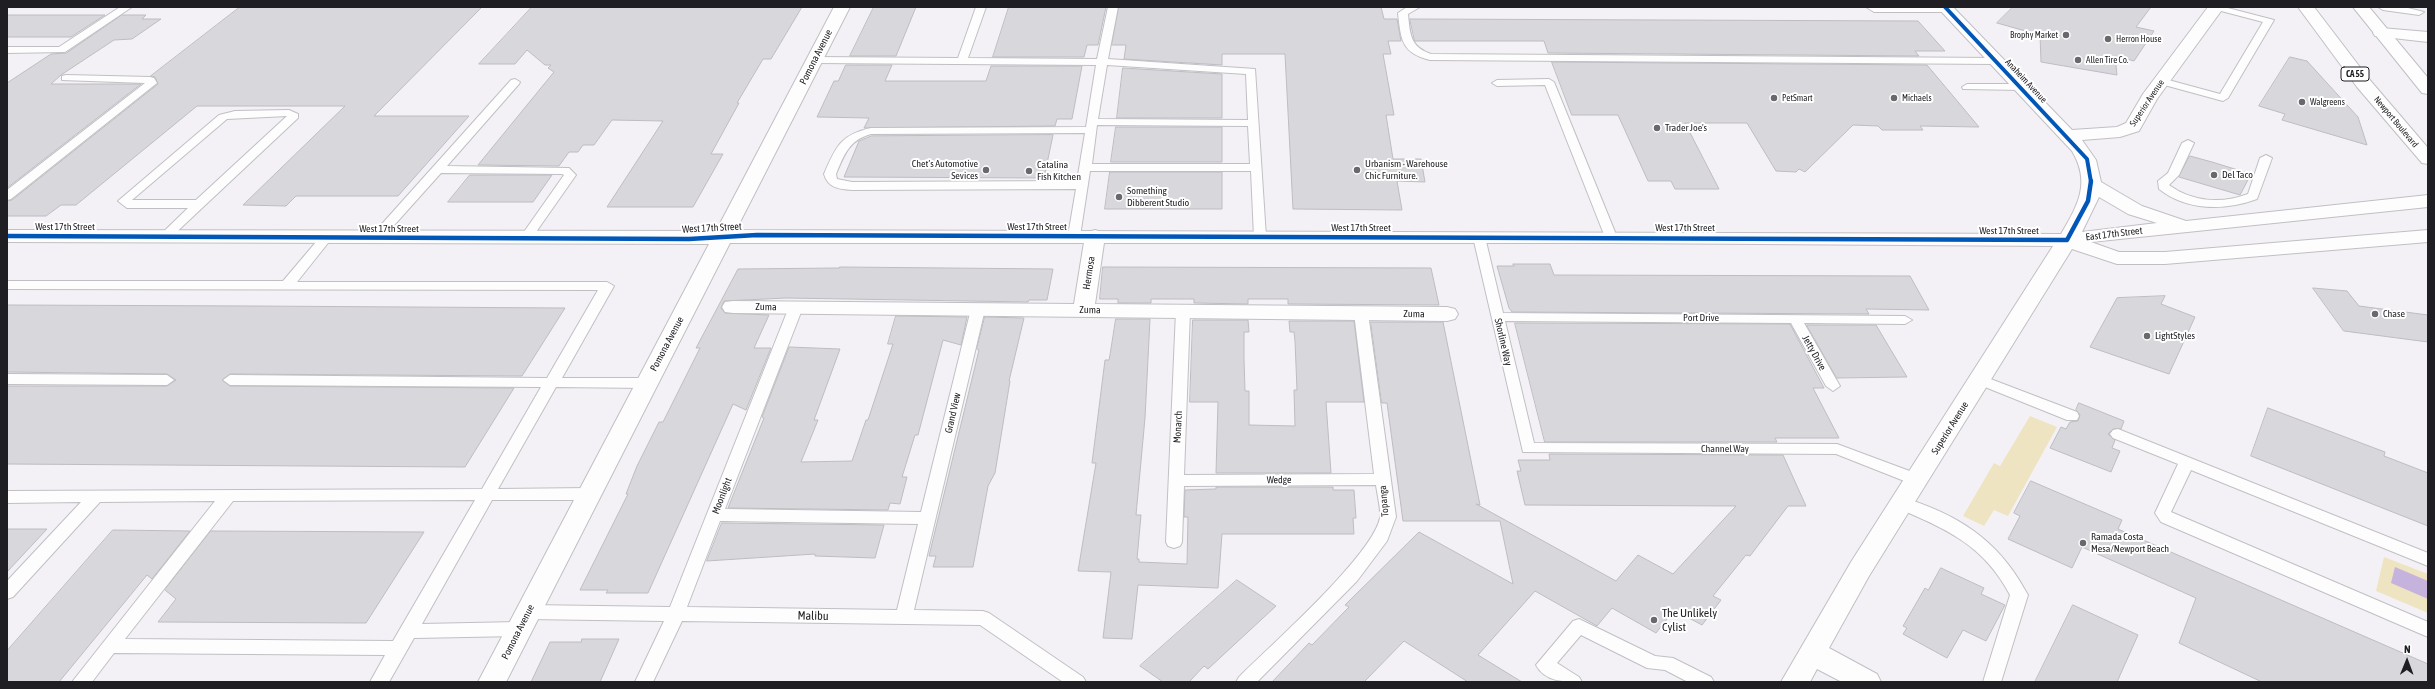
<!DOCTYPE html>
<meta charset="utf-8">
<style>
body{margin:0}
#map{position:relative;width:2435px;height:689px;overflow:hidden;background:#f3f1f6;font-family:"Asap Condensed",sans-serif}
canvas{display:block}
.frame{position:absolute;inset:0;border:8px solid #1f1e22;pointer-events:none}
.north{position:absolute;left:2387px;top:641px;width:40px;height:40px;-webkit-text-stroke:3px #fff;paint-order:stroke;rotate:1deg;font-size:11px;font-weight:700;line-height:16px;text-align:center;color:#1f1e22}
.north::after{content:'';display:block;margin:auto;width:14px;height:18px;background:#1f1e22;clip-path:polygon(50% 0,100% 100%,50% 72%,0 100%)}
</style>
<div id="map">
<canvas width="2435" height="689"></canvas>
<div class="frame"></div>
<div class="north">N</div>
</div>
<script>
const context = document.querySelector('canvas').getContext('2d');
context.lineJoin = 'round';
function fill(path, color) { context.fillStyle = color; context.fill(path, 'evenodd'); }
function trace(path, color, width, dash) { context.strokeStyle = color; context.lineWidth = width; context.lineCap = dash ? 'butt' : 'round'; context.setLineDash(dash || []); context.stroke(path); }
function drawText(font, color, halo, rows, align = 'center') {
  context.font = font + ' "Asap Condensed",sans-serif'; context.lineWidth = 4; context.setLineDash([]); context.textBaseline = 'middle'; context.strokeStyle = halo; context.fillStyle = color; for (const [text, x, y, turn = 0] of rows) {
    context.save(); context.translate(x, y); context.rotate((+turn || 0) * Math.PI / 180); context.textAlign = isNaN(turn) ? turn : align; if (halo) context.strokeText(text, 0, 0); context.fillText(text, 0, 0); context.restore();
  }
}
const green = new Path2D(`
 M2030 416 2057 427 2008 516 1994 510 1984 526 1963 516 1994 463 2000 466Z
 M2384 557 2428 574V613L2376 591Z`);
const water = new Path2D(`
 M2395 567 2428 581V599L2391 583Z`);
const building = new Path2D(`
 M240 7H482L374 116H469L398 196H296L286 206 243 205 345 106H197L76 205H61L46 216H7V201L12 200 158 84 155 77 151 76Z
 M532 7H802L771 59H763L737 103H739L711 154H723L693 207H607L663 121 612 120 594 145H583L578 152H569L559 166 478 165 554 72 548 68 551 65H545L527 50 515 64H479Z
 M874 7H916L896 56H850Z
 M1009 7H1106L1098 45H1087L1084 57H993Z
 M1119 7H1381L1384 19H1397L1401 41H1388L1391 54H1383L1394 115H1386L1393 159H1421L1425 182 1397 181 1402 210 1293 209 1285 54H1222V65L1124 59 1126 45H1112Z
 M2013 7H2151L2136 27 2154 31 2134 61 2115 56 2117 75 2041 62 2040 35 1997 23Z
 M7 15H105L71 37H7Z
 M122 15H146L142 19H161L132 39 114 40 61 75 51 84H141L7 188V83L51 54 66 53Z
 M1410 19 1918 21 1945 51H1915L1919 56 1548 53 1544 41H1415Z
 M2290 57 2307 61 2358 117 2367 145 2282 120 2285 114 2259 106Z
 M1552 62 1927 65 1979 127 1920 126 1923 130H1882L1878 126 1853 125 1805 172 1799 169 1796 172 1776 171 1747 123H1685L1719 189H1675L1671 181H1648L1618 115H1572Z
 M846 65H892L885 81H986L991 66H1082L1072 119H1057L1055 126 864 128 869 118 817 117 834 81H838Z
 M1123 68 1222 74V118H1117Z
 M1116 127H1222V162H1111Z
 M1053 135 1044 178 844 177 859 141 871 136Z
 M2190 156 2212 162 2251 174 2240 195 2179 177Z
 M1110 172H1222V209H1105Z
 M470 175H552L533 202H448Z
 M1513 264H1550L1554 275 1910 276 1929 310 1866 309 1869 314 1512 312 1509 308 1497 266H1514Z
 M840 267 1053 269 1047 300H1029L1028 302 786 298 724 301 721 308 725 313 769 315 754 348H771L746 410 733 404 648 593H606L608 590H580L628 494H626L637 466 659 422H663L700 348H696L738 269 839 268Z
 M1103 267 1431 268 1439 305 1288 304V299H1248V304L1194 303V299H1151V303H1118V299H1100Z
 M2313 288 2347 291 2359 306 2428 315V342L2344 331Z
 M2165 296 2161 304 2195 317 2169 374 2090 347 2117 298Z
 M7 305 253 306 565 308 522 376 230 374 222 380 230 386 514 388 465 467 7 464V386H167L176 380 167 374 7 372Z
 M896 316 967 317 961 345 943 340 918 435H915L902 477H907L900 504 890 503 888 510 728 508 764 418 762 417 789 347 840 349 814 420H818L801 462 852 461 866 420H868L893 344H888Z
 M985 317 1024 318 1009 381H1010L995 473 988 486 973 567H933L936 556H929L979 350 977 349Z
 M1116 319H1150L1145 418 1136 515H1141L1137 559H1139V562L1187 564 1188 517H1184L1185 490 1216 489V487H1333V490H1354L1356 518H1353L1354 534H1222L1218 588 1138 585 1132 639 1103 638 1111 572 1078 571 1096 463H1092L1105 360H1109L1110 355Z
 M1193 320H1248L1249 332H1244V359L1245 391H1249V425L1295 426 1294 390H1297L1295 341 1294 332H1290L1289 321H1354L1364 402H1326L1331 473H1216L1218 402H1190Z
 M1371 322H1443L1480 505 1476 504 1616 581 1638 555 1673 574 1736 506 1525 505 1517 471H1521L1518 460H1550L1549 454 1783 455 1806 506H1788L1750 556 1746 555 1713 596 1721 600 1702 625 1674 610 1656 633 1612 608 1597 626 1535 591 1478 655 1522 682H1468L1404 641 1364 682H1272L1309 643 1312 645 1349 607 1345 605 1419 532 1513 584 1500 521H1403L1387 403H1382Z
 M1515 323 1790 324 1824 388H1813L1839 438H1775L1777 442H1545Z
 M1807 325H1876L1907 377 1837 378Z
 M2079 403 2124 421 2121 429H2113L2108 434 2115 440 2112 448 2120 451 2111 472 2050 448 2061 427 2066 429 2070 422 2078 421 2080 415 2076 410Z
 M2268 408 2385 452 2384 456 2428 473V526L2251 456Z
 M2031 481 2122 520 2118 529 2428 664V682H2262L2179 643 2196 598 2082 547 2072 568 2008 539 2020 516 2014 513Z
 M722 523 884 525 875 558 815 556V554L707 561Z
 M7 529H47L7 572Z
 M113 530 190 531 152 579 147 575 59 682H7V651Z
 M211 531 424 532 366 623 158 622 176 599 165 590Z
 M1941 568 1984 588 1981 594 2005 605 1986 641 1963 630 1947 658 1903 634 1907 628 1903 626 1925 588 1928 590Z
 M1237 580 1276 606 1208 669 1204 666 1189 682H1163L1140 666Z
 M2073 605 2138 635 2117 682H2035Z
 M582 639H619L600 682H531L550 642H581Z`);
const lane = new Path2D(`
 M120 7H132L65 52 7 53V47H59Z
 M976 7H986L968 58 1097 59 1108 7H1118L1108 59 1255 69 1266 237 1264 240H1256L1254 237 1251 171H1090L1080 236 1074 240 1068 236 1076 189 852 190C839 189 828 188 824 174 836 147 840 135 871 128L1086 127 1096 65 814 63 809 60 814 57 958 58ZM1107 65 1246 74 1248 120 1098 119ZM1097 125 1248 126 1250 164H1092ZM1085 133 1077 181 852 182 837 179 836 174C844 155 849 140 871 134Z
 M1407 7H1420L1408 14C1410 34 1410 47 1431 54L1996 58 2001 61 1996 64 1430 60C1401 53 1401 39 1398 13Z
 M2206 7H2224L2274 20 2228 98 2223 101 2157 83 2156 81 2161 78 2220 94 2263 22Z
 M2378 7H2404L2424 12 2419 15 2383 10Z
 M66 75 150 77 154 78 157 83 11 199 7 200V190L145 83 62 80V76Z
 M515 79 520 82 519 84 447 166 569 168 576 175 529 242 525 243 519 239 564 175 562 174 441 173 380 241H372L370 238 372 235 511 80Z
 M1549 79 1554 82 1617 237 1615 240H1607L1605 237 1545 85 1497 86 1492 83 1497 80Z
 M1967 84H2021L2026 87 2021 90 1963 89 1962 87Z
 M289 110 298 114V118L168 240 164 241 158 237 188 208H127L118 201 219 115 235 111ZM287 116 196 200H132L227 119Z
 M2188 140 2194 143 2179 175 2169 185C2192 202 2222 204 2248 194L2260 158 2266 155 2272 158 2257 199C2224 211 2187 211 2159 189L2158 181 2168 173 2182 143Z
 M1479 233 1485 237 1503 313 1905 316 1912 320 1905 324 1804 323 1840 386 1833 391 1826 386 1791 323 1505 321 1534 443 1837 444 1923 476 1925 480 1923 484 1917 486 1836 454 1523 452 1473 237Z
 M326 234 332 238 297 282H607L614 286 562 378H647L654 383 647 388 556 387 498 489 590 488 596 490 598 494 596 498 590 500H492L422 624 519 622 525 624 528 629 525 634 519 636 414 638 389 682H370L385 655 114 653 92 682H72L215 501 100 502 13 597 7 599V581L81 502 7 503V491L482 489 541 387 230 385 223 380 230 375 547 378 598 290 7 289V281H283L322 235ZM475 500 393 641 125 639 233 501Z
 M796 303 803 307 725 509 921 512 971 309 973 306H983L985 309 914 610 983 611 989 613 1083 677 1086 682H1063L980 625 682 621 653 682H635L664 621 528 619 522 617 519 612 522 607 528 605 670 607 789 307ZM720 521 918 524 897 610 687 607Z
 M1183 307 1190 311 1184 475 1374 474 1354 313 1361 309 1368 313 1396 517 1387 541 1357 581 1257 682H1236L1239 677C1270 646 1372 556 1380 518 1381 508 1377 494 1376 485L1184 486 1182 542 1180 546 1174 548 1168 546 1166 542 1176 311Z
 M7 374 167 375 174 380 167 385 7 384Z
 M1980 375 2077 412 2079 416 2077 420H2067L1975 383 1973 380Z
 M2118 429 2428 553V566L2191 470 2171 512 2428 622V637L2161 522 2155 513 2178 464 2113 438 2110 434 2113 430Z
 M1901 497C1957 514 1997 539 2025 590L2028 595 2001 682H1983L2010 595C1983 544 1946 529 1895 507L1893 503 1895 499Z
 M1579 619 1655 656 1673 658 1711 677 1714 682H1688L1665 670 1647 668 1581 635 1557 663 1579 677 1582 682C1565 682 1545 682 1536 665L1573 621Z`);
const street = new Path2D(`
 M1866 7H1953L1945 12H1874Z
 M2381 28 2428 32V42L2375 36 2373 33 2375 30Z
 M1095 230 1102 232 1105 236 1095 304 1447 307 1455 309 1458 314 1455 319 1447 321 733 313 725 312 722 307 725 302 733 301 1074 304 1085 236 1088 232Z`);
const secondary = new Path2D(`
 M834 7H850L736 230 2061 234C2078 205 2091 183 2072 151L1937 7H1953L2072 130 2117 127 2126 123 2143 94 2208 7H2224L2157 99 2139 131 2120 137 2082 140 2096 160 2101 182 2142 206 2186 221 2428 195V207L2091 242 2119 252H2165L2428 230V242L2165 264H2117L2072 249 1869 576 1829 648 1877 674 1881 682H1842L1817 669 1810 682H1781L1851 562 2053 246 1611 243H730L506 682H478L709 244 7 242V230L716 231ZM2099 197 2128 214 2157 223 2082 232Z`);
const highway = new Path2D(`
 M2298 7H2314L2369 79 2428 148V164L2422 163 2357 87Z
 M2353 7H2369L2428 78V94L2422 93Z`);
const cyclewayFar1 = new Path2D(`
 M1945 7 2087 159 2091 182`);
const cycleway = new Path2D(`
 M7 236 689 239 757 235 2067 240 2088 201 2091 181`);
const markers = [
 [2066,35,4,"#69686c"],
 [2108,39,4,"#69686c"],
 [2078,60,4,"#69686c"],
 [1774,98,4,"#69686c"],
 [1894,98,4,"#69686c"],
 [2302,102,4,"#69686c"],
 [1657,128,4,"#69686c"],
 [986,170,4,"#69686c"],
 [1357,170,4,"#69686c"],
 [1029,171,4,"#69686c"],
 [2214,175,4,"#69686c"],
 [1119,197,4,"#69686c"],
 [2375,314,4,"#69686c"],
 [2147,336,4,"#69686c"],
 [2083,543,4,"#69686c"],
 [1654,620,4,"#69686c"]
];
const farPoinames = [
 ["Brophy Market",2058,35,"right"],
 ["Herron House",2116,39],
 ["Allen Tire Co.",2086,60],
 ["PetSmart",1782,98],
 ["Michaels",1902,98],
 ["Walgreens",2310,102]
];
const shields = [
 [2355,74,28]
];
const shieldNames = [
 ["CA 55",2355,74]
];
const farStreetnames = [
 ["Anaheim Avenue",2026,81,47],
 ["Superior Avenue",2147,103,-56],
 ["Newport Boulevard",2396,122,50]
];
const streetNames = [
 ["Pomona Avenue",816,57,-63],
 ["West 17th Street",65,227],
 ["West 17th Street",1037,227],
 ["West 17th Street",712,228,-3],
 ["West 17th Street",1361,228],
 ["West 17th Street",1685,228],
 ["West 17th Street",389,229],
 ["West 17th Street",2009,231],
 ["East 17th Street",2114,234,-7],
 ["Hermosa",1089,273,-81],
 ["Zuma",766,307,1],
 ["Zuma",1090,310,1],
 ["Zuma",1414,314,1],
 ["Port Drive",1701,318],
 ["Shorline Way",1503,342,77],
 ["Pomona Avenue",667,344,-62],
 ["Jetty Drive",1814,353,61],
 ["Grand View",953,413,-77],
 ["Monarch",1178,427,-87],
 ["Superior Avenue",1950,428,-58],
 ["Channel Way",1725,449],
 ["Wedge",1279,480,-1],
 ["Moonlight",722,496,-69],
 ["Topanga",1384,501,-95],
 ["Pomona Avenue",518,632,-63]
];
const poiNames = [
 ["Trader Joe's",1665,128],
 ["Chet’s Automotive",978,164,"right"],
 ["Sevices",978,176,"right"],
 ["Urbanism - Warehouse",1365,164],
 ["Chic Furniture.",1365,176],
 ["Catalina",1037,165],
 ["Fish Kitchen",1037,177],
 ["Del Taco",2222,175],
 ["Something",1127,191],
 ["Dibberent Studio",1127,203],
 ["Chase",2383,314],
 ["LightStyles",2155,336],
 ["Ramada Costa",2091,537],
 ["Mesa/Newport Beach",2091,549]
];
const nearPoinames = [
 ["The Unlikely",1662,613],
 ["Cylist",1662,627]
];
const nearStreetnames = [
 ["Malibu",813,616,1]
];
fill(green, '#eee4c2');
fill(water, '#c5b2dd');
fill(building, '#d8d7db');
trace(building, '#bebcc1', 1);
trace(lane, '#c1bfc3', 2);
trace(street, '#c1bfc3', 2);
trace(secondary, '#c1bfc3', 2);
trace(highway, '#c1bfc3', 2);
fill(lane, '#fdfdfe');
fill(street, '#fdfdfe');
fill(secondary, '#fdfdfe');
fill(highway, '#fdfdfe');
trace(cyclewayFar1, '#0057b8', 4);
trace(cycleway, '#0057b8', 4.5);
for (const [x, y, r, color] of markers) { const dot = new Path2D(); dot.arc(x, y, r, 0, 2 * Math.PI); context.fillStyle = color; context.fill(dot); trace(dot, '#fff', 1.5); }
drawText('9px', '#1f1e22', '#fff', farPoinames, 'left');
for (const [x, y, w] of shields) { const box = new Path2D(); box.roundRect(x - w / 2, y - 7, w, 14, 3); context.fillStyle = '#fff'; context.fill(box); trace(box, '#1f1e22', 1); }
drawText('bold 9px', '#1f1e22', null, shieldNames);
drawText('9px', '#1f1e22', '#fff', farStreetnames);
drawText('10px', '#1f1e22', '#fff', streetNames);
drawText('10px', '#1f1e22', '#fff', poiNames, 'left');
drawText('12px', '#1f1e22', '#fff', nearPoinames, 'left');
drawText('12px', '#1f1e22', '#fff', nearStreetnames);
</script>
